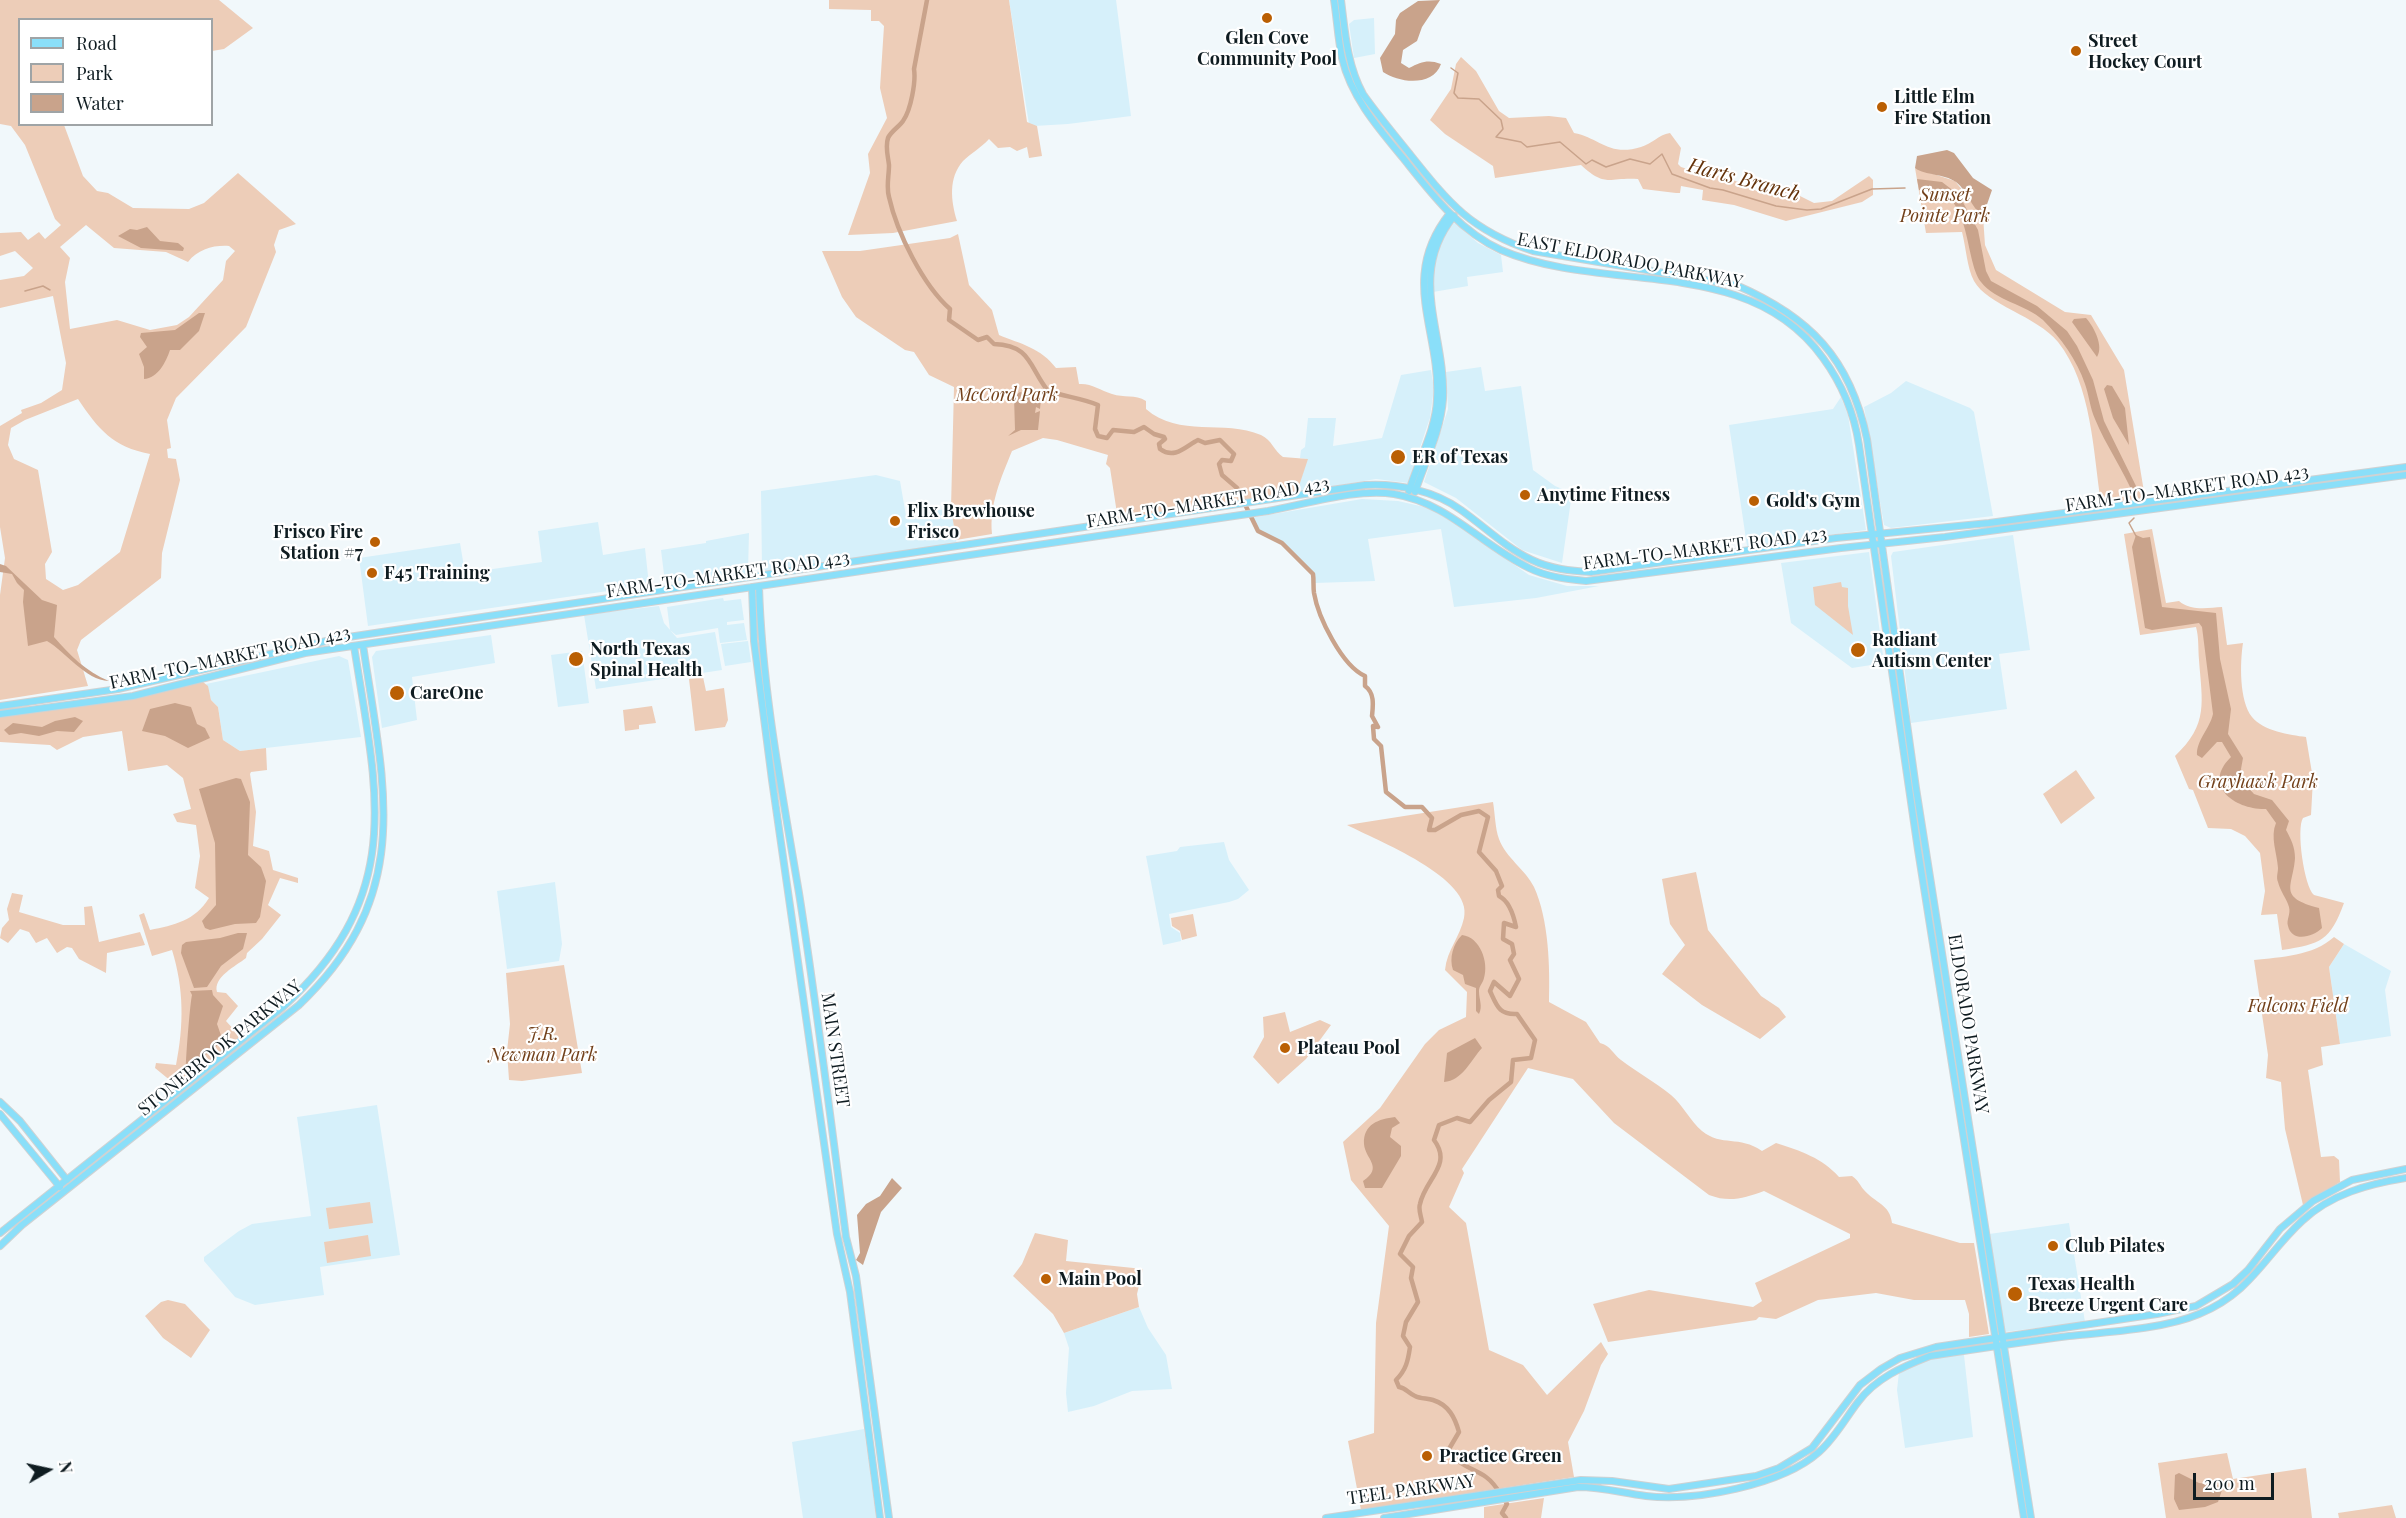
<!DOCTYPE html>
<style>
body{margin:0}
#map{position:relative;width:2406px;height:1518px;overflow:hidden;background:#f1f8fb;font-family:"Playfair Display",serif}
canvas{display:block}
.legend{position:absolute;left:18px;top:18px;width:195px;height:108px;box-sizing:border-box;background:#fff;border:2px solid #9fa4a6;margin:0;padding:8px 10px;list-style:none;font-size:18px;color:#0f1c21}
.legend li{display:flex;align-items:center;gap:12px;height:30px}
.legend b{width:30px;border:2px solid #9fa4a6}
.north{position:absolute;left:18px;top:1440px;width:60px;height:60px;-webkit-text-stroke:4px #fff;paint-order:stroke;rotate:81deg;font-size:16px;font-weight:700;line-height:24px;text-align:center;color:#0f1c21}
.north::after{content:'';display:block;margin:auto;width:21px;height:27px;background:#0f1c21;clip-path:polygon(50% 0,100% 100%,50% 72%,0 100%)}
.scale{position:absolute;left:2193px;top:1473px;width:81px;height:27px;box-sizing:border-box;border:3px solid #0f1c21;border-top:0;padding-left:8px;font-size:18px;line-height:21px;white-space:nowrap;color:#0f1c21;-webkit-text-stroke:4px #fff;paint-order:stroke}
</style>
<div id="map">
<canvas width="2406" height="1518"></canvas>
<ul class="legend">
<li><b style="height:8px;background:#8adff9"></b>Road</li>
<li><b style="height:16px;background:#edcdb8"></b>Park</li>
<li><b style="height:16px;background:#c9a38b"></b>Water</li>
</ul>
<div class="north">N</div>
<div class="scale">200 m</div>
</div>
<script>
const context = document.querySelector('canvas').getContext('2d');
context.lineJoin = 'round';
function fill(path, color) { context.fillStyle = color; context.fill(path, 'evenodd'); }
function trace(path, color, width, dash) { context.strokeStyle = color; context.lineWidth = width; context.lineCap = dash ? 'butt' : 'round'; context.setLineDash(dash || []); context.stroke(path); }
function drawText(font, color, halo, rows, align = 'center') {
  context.font = font + ' "Playfair Display",serif'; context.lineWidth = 4.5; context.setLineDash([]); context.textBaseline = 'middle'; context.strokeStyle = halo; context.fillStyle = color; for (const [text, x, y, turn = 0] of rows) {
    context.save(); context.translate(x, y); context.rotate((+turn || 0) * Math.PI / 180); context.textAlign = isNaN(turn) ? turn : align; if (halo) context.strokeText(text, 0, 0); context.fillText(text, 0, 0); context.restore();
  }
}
const built = new Path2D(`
 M1009 0H1116L1131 116 1068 124 1034 126 1029 124Z
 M1374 18 1375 54 1354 58 1349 24 1354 20Z
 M1455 223 1478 243 1501 255 1503 272 1467 277 1468 286 1433 292 1432 277 1438 247 1451 224Z
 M1481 367 1485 391 1521 386 1533 470 1555 486 1572 493 1562 563 1522 550 1456 498 1424 482 1448 409 1446 372Z
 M1431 370 1434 388 1430 418 1408 483 1376 479 1297 492 1307 459 1300 458 1301 450 1305 447 1308 418H1336L1333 446 1382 438 1401 375Z
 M1906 381 1970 408 1974 412 1993 516 1891 528 1884 525 1864 407 1891 393Z
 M1841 397 1848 415 1866 530 1747 546 1729 425 1833 409Z
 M876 475 900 481 906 516 951 508 957 545 768 571 762 569 761 491Z
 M1362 499 1398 501 1429 508 1459 526 1529 575 1567 586H1599L1536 598 1454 607 1441 529 1368 539 1375 581 1315 583 1313 574 1282 543 1264 536 1250 518Z
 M598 522 603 555 645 548 649 585 368 626 359 558 460 543 465 573 542 562 538 531Z
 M749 533 748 572 745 575 665 582 661 550 706 543V541Z
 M2013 535 2030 650 1999 654 2007 709 1911 723 1891 556 1893 552Z
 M1869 552 1884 663 1852 668 1791 623 1781 563Z
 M723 598 724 601 741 599 744 620 727 622V625L744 623 747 640 720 643 718 628 676 635 670 630 667 607Z
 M659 606 664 623 677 638 715 632 722 670 596 689 584 615Z
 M491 635 495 663 412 677 417 720 382 728 372 657 376 651Z
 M748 641 751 662 725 666 721 644Z
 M582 651 589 703 558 707 551 655Z
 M339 656 348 660 361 737 240 751 223 740 218 707 211 700 206 684Z
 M1224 842 1229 860 1249 890 1238 899 1229 902 1169 914 1171 927 1180 933 1181 941 1163 945 1146 856 1177 851 1180 847Z
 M555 882 562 944 559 961 507 969 497 891Z
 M2344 944 2391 971 2385 990 2391 1036 2340 1044 2329 967Z
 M377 1105 400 1255 320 1267 324 1295 255 1305 235 1297 204 1261V1257L239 1231 252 1224 311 1216 297 1117Z
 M2069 1223 2085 1322 2005 1332 1989 1234Z
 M1139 1307 1148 1328 1166 1355 1172 1389 1132 1391 1094 1406 1068 1412 1066 1393 1069 1348 1064 1333Z
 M1955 1355H1964L1973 1437 1905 1448 1897 1390 1899 1372 1927 1360Z
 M864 1429 876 1518H803L792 1442Z`);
const green = new Path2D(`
 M0 0H219L253 28 224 49 212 51V20H20V124L64 125 83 176 97 191 108 193 133 208 189 209 204 203 238 173 296 224 279 230 274 245 276 252 246 327 176 398 167 420 171 448 167 449 168 458 176 459 180 480 162 553 161 578 81 640 77 650 88 686 0 700V595L5 558 0 527V426L22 413 21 410 41 403 62 390 66 363 53 296 0 308V280L24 276 33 268 15 251 0 256V233L21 232 28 240 39 232 45 239 61 225 55 219 25 145 11 126 0 124ZM86 225 114 248 166 252 188 262C198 249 214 245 229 246L235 251 226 261 223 280 189 317 177 325 150 330 117 320 70 329 65 282 70 258 60 247ZM78 399C98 429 113 447 150 454L120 552 78 585 63 590 46 579 45 564 52 552 38 470 14 459 8 445 11 428 25 420Z
 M829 0H1009L1027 122 1037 126 1042 156 1029 158 1027 147 1017 151 1010 147 998 148 989 139C981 148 971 153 963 161 948 178 951 201 957 221L893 233 848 235 870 173 868 154 887 118 880 88 884 26 879 21H871V10L829 9Z
 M1461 57 1476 71 1499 111 1509 118 1549 116 1566 118 1574 133C1600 138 1609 157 1641 147 1652 144 1658 135 1670 133L1681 148 1678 164 1681 167 1706 175 1725 176 1763 194 1788 190 1814 203 1832 201 1869 176 1873 180V195L1862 202 1786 221 1734 205 1702 200 1703 190 1681 186 1680 193H1676L1643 189 1638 179C1608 177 1606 188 1581 165L1495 178 1493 166 1445 134 1430 120 1451 89 1456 64Z
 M1915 168 1955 181 1983 216 1985 245 1996 270 2065 312 2091 315 2124 370 2145 498 2101 503C2093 451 2092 385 2058 342 2037 316 1987 305 1974 281 1967 268 1966 247 1962 232L1926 233Z
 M958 234 969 285 992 310 999 335C1021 344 1041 348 1056 368L1076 367 1079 384C1091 383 1100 390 1112 394 1124 398 1135 394 1146 401V409C1179 438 1224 419 1261 435 1272 440 1274 451 1283 457L1308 459 1297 492 1118 520 1110 468 1106 464 1108 455 1057 440 1043 438 1012 451C1001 478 989 505 992 534L956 540 951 508 954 387 929 375 914 352 905 350 856 317 842 297 822 251H860L950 238Z
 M2152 529 2166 603 2179 601C2190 611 2208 608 2222 607L2227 645 2243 643C2240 662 2239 701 2252 717 2263 731 2290 735 2306 737L2313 779 2311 815 2303 818C2296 828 2304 887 2314 895L2344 903C2330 941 2321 944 2282 950L2277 914 2261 915 2265 891 2260 853 2245 836 2231 829 2208 828 2193 790 2189 789 2175 756C2209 724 2202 702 2199 660 2198 648 2199 638 2196 627L2140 635 2124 534Z
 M1841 582 1842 587 1848 588V606L1853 635 1815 605 1813 587Z
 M703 677 706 691 724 688 728 720 725 727 695 731 689 679Z
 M203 682 208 686 211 700 218 707 223 740 240 751 266 748 267 770 251 772 250 774 256 812 253 846 269 851 273 870 298 878V883L280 878 268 905 281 915 262 939 247 953 246 958C236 966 213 977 217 992L226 993 238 1006 226 1021 237 1033 239 1040 177 1086 155 1068 156 1063 176 1065C184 1025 184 989 172 950L152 956 139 915 144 913 150 930C174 925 195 921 209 898L195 888 200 856 196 825 177 822 173 814 191 809 183 778 167 765 128 771 122 731 83 737 57 750 50 745 0 742V717L118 701Z
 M652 706 656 723 639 725V729L625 731 623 710Z
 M2076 770 2095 798 2061 824 2043 794Z
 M1493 802C1495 813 1495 828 1499 839 1506 858 1525 869 1534 887 1549 920 1550 967 1549 1002L1586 1022 1600 1043C1611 1046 1613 1054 1621 1060 1637 1072 1655 1082 1671 1095 1683 1105 1690 1121 1702 1131 1722 1147 1739 1135 1762 1151L1776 1143C1801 1151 1822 1158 1839 1177L1852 1176C1859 1181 1859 1184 1864 1190 1875 1203 1890 1204 1892 1223L1960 1243H1974L1989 1334 1969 1337V1314L1965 1300H1914L1876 1293 1818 1300 1776 1319 1759 1317 1756 1320 1608 1342 1593 1304 1649 1290 1753 1307 1762 1301 1755 1283 1850 1238V1234L1764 1191C1744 1198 1730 1203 1709 1195L1614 1123 1573 1079 1528 1068 1462 1169 1464 1173 1449 1207 1466 1223 1489 1350 1523 1365 1547 1395 1601 1342 1608 1354 1601 1365 1584 1411 1568 1442 1574 1477 1361 1510 1348 1441 1374 1433 1376 1323 1389 1226 1351 1180 1343 1142 1380 1108 1425 1044 1439 1030 1466 1017 1467 992 1445 970C1447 950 1460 937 1464 918 1474 878 1376 840 1347 825Z
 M1696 872 1708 930 1761 996 1779 1008 1786 1017 1760 1039 1702 1005 1662 974 1685 945 1670 924 1662 879Z
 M12 893 23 895 19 912 63 925H85L84 907 92 906 99 942 140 932 145 945 107 953 106 973 79 959 72 948 67 947 57 953 47 938 36 943 29 932 20 929 8 943 0 938 2 928 9 920 7 909Z
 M1193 914 1197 936 1182 940 1180 931 1172 926 1171 918Z
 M2334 937 2344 944 2329 967 2340 1044 2321 1047 2323 1065 2308 1070 2321 1157 2334 1156 2339 1160 2340 1182 2303 1205 2285 1129 2281 1082 2266 1078 2268 1055 2254 960C2281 957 2313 956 2334 937Z
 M564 965 582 1073 522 1081 509 1080 507 1051 510 1024 506 973Z
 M1285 1012 1290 1032 1320 1020 1331 1025 1306 1059 1278 1084 1253 1057 1264 1037 1263 1017Z
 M370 1202 373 1223 329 1229 326 1208Z
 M1035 1233 1068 1240 1066 1261 1143 1269 1137 1294 1139 1307 1064 1333 1053 1314 1013 1276 1022 1264Z
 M368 1235 371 1256 327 1263 324 1242Z
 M168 1300 185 1304 210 1330 191 1358 163 1338 145 1316 161 1302Z
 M2227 1453 2233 1479 2306 1468 2312 1518H2166L2158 1463Z
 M1544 1498 1541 1518H1484V1507Z
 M2392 1505 2396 1518H2339L2338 1513Z`);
const water = new Path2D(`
 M1440 0 1422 27 1417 41 1403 50 1401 63 1409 68C1421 62 1428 59 1441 64 1433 87 1399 83 1383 72L1380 58 1395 34 1396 20 1400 13 1418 1Z
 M1947 150 1954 153 1973 178 1992 190 1983 216C1971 208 1968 191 1956 182 1943 173 1926 176 1915 168L1917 156Z
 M1917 179 1942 182 1959 195 1978 230 1986 271 1991 281 2037 306 2067 331 2077 346 2093 380 2104 421 2136 486 2137 497 2134 496C2123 469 2106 446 2095 419 2090 408 2089 395 2085 384 2077 360 2061 338 2043 320 2025 304 1996 301 1981 282 1963 258 1973 182 1919 190Z
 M147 227 160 241 178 243 184 248 183 251 141 248 118 236 130 229 137 230Z
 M199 313H205L199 331 180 350H170C166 362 158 378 144 379V367L139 354 147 347 140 337 141 333 175 330Z
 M2086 318C2094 327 2104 346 2097 357L2072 322 2074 319Z
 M2107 385 2112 386 2125 408 2129 445 2113 418 2104 389Z
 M1020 392 1041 399 1040 409 1036 407 1035 413 1040 411 1038 430H1021L1008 436 1015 430 1014 396Z
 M2136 535 2143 538 2150 537 2162 607 2216 613 2220 659 2231 709 2228 734 2243 758 2241 769 2245 784 2254 794 2272 800 2289 821 2286 830C2291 839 2295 847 2295 858 2293 887 2277 897 2319 908L2322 928C2313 937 2292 943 2288 926 2286 920 2291 914 2289 907 2287 899 2280 891 2278 882 2276 877 2278 873 2278 868 2277 853 2270 837 2276 823L2266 809C2236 810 2201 786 2231 757L2222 742H2217L2202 758 2197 755C2196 741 2210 728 2213 714L2202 627 2199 623 2152 630 2145 628 2132 547Z
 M0 564 6 566 42 600 57 605 54 637C70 655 86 672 109 681 85 680 66 652 47 641L28 646 23 602 24 590 17 583 12 574 0 572Z
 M175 703 191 707 197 724 205 728 210 738 188 748 165 736 142 731 150 709Z
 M75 717 83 721 74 732 57 731 39 736 21 733 9 735 4 730 13 723 42 727 55 721Z
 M236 778 241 779 250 802 248 855 261 867 266 881 260 917 256 923 235 924 210 930 205 928 202 921 216 905 215 843 199 789Z
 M238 933H247L243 949 221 966 207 987 194 988 181 953 182 945 186 942 220 938Z
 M1462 935C1480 937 1489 962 1484 978 1483 983 1479 986 1479 991 1479 1000 1483 1006 1479 1014L1476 1011V988L1465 984 1463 975 1453 970C1449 958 1453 944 1462 935Z
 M212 990 213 995 223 1006 217 1024 223 1041 186 1071C185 1067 190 1003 192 995L190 991Z
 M1475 1038 1482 1048C1471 1060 1462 1081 1444 1082L1447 1053Z
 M1395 1117 1400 1123 1392 1128 1390 1137 1401 1146V1156L1382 1188H1365L1363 1181C1384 1167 1365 1159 1364 1144 1363 1124 1379 1119 1395 1117Z
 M892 1178 902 1188 881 1212 863 1265 856 1260 860 1253 857 1215 866 1204 880 1196Z
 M2179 1473 2199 1483 2218 1485 2222 1490 2218 1502 2205 1507 2179 1510 2174 1499 2175 1475Z`);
const stream = new Path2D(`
 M1451 68 1458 73 1454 93 1458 98 1479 99 1501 120 1503 129 1496 137 1521 142 1527 147 1560 142 1586 164 1592 160 1606 167 1630 159 1650 164 1662 154 1672 174 1710 188 1723 190 1776 206 1807 210 1821 209 1872 189 1905 188
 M25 291 43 286 50 290
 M2134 518 2129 523 2136 536`);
const river = new Path2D(`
 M927 0 914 69C916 81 911 110 903 121 899 127 891 131 888 138 885 147 888 156 889 165 889 176 886 187 889 197 897 233 923 285 950 309L949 320 978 340 987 337 994 344C1031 345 1029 367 1048 391 1066 397 1081 398 1098 405L1095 429 1098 436 1107 438 1113 430 1134 432 1144 427 1154 434 1164 437 1165 439 1159 444 1160 449C1175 460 1186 446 1198 440L1205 443 1220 440 1234 454 1231 461 1222 460 1219 464 1222 475 1237 488 1258 531 1282 543 1313 574C1314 581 1313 586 1314 593 1318 617 1342 666 1365 676V686C1375 693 1373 706 1372 716L1378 727 1373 726 1374 739 1381 746 1386 792 1405 807H1422L1432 818 1429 830H1435L1461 815 1479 811 1488 817 1479 852 1496 871 1502 886 1498 890 1499 896C1509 901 1514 917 1516 927L1504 923 1503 939 1512 944 1514 954 1510 960 1519 979 1510 996 1494 982 1490 991C1497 1006 1499 1015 1517 1014L1535 1040 1531 1058 1513 1060 1511 1082 1489 1100 1470 1122 1457 1118 1439 1125 1434 1140C1453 1165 1425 1179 1420 1204 1418 1209 1421 1216 1422 1222L1409 1236 1400 1254 1413 1267 1411 1278 1418 1302 1406 1322 1403 1336 1410 1347C1408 1361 1406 1370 1396 1380L1399 1387C1406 1388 1408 1393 1415 1396 1421 1399 1427 1398 1433 1400 1449 1405 1455 1418 1459 1432L1449 1449C1456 1465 1473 1468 1486 1477 1496 1484 1501 1495 1507 1504L1502 1513 1506 1518`);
const major = new Path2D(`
 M1334 0C1337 19 1338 39 1342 58 1351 97 1378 128 1403 158 1431 193 1459 231 1501 250 1605 295 1748 253 1823 358 1842 384 1854 412 1859 445L1918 850 2024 1518
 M1341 0C1345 32 1347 65 1363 94 1377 114 1393 133 1409 153 1449 203 1470 230 1533 251L1736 285C1810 317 1850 358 1867 439L1916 788 2031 1518
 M1409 491C1418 461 1436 430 1437 399 1441 330 1398 278 1450 213
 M1415 492C1425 462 1441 430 1443 399 1446 334 1406 275 1454 216
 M759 586C762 689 782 792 799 893 817 1007 831 1122 846 1237L856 1276 889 1518
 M752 587 754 641 772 780 837 1234 850 1292 880 1518
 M0 706 118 689 335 639 1365 485C1398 483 1435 491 1461 510 1485 527 1506 548 1532 560 1551 569 1571 571 1591 572L1836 538 1989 523 2406 467
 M0 714 133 696 305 653 1268 511C1307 504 1357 488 1394 494 1449 503 1481 545 1529 568 1547 577 1566 579 1586 581L1841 548 1945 537 2406 475
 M0 1102 20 1121 67 1180
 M0 1114 60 1187
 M0 1233 283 1007C407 894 377 793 354 646
 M0 1246 22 1225 299 1005C416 894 384 787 363 645
 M1326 1518 1581 1480 1612 1481 1669 1489 1756 1476 1779 1468 1812 1448 1860 1385 1881 1369 1900 1358 1936 1347 2157 1314 2196 1306 2233 1284 2248 1270 2280 1229 2313 1201 2352 1180 2406 1169
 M1384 1518 1578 1487C1602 1487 1622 1493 1646 1496 1694 1502 1782 1485 1819 1452 1835 1438 1845 1419 1858 1402 1876 1378 1902 1367 1930 1356 1976 1349 2023 1342 2069 1336 2108 1332 2164 1329 2199 1314 2251 1293 2265 1255 2302 1221 2331 1194 2368 1184 2406 1178`);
const markers = [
 [1267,18,6,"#ba5f03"],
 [2076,51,6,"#ba5f03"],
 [1882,107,6,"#ba5f03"],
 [1398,457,8,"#ba5f03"],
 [1525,495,6,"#ba5f03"],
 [1754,501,6,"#ba5f03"],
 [895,521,6,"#ba5f03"],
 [375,542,6,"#ba5f03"],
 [372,573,6,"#ba5f03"],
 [1858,650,8,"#ba5f03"],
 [576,659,8,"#ba5f03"],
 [397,693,8,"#ba5f03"],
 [1285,1048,6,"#ba5f03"],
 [2053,1246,6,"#ba5f03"],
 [1046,1279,6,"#ba5f03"],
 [2015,1294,8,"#ba5f03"],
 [1427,1456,6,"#ba5f03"]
];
const poiNames = [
 ["Glen Cove",1267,38,"center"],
 ["Community Pool",1267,59,"center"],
 ["Street",2088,41],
 ["Hockey Court",2088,62],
 ["Little Elm",1894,97],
 ["Fire Station",1894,118],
 ["ER of Texas",1412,457],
 ["Anytime Fitness",1537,495],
 ["Gold's Gym",1766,501],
 ["Flix Brewhouse",907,511],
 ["Frisco",907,532],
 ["Frisco Fire",363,532,"right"],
 ["Station #7",363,553,"right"],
 ["F45 Training",384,573],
 ["Radiant",1872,640],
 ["Autism Center",1872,661],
 ["North Texas",590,649],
 ["Spinal Health",590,670],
 ["CareOne",410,693],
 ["Plateau Pool",1297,1048],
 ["Club Pilates",2065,1246],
 ["Main Pool",1058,1279],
 ["Texas Health",2028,1284],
 ["Breeze Urgent Care",2028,1305],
 ["Practice Green",1439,1456]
];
const parkNames = [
 ["Sunset",1945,195],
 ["Pointe Park",1945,216],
 ["McCord Park",1007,395],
 ["Grayhawk Park",2258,782],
 ["Falcons Field",2298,1006],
 ["J.R.",543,1034],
 ["Newman Park",543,1055]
];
const streetNames = [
 ["EAST ELDORADO PARKWAY",1630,261,11],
 ["FARM-TO-MARKET ROAD 423",2187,489,-8],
 ["FARM-TO-MARKET ROAD 423",1208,503,-9],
 ["FARM-TO-MARKET ROAD 423",1705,549,-7],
 ["FARM-TO-MARKET ROAD 423",728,575,-8],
 ["FARM-TO-MARKET ROAD 423",230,658,-12],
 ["ELDORADO PARKWAY",1968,1024,81],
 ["STONEBROOK PARKWAY",220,1048,-39],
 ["MAIN STREET",835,1050,82],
 ["TEEL PARKWAY",1411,1490,-8]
];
const waterNames = [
 ["Harts Branch",1744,180,15]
];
fill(built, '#d6f0fa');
fill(green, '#edcdb8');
fill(water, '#c9a38b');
trace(stream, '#c9a38b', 1.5);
trace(river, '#c9a38b', 4.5);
trace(major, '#cfd2d3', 8);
trace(major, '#8adff9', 6);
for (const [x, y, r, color] of markers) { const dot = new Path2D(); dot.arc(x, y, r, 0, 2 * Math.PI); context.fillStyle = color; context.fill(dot); trace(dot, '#fff', 2); }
drawText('bold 18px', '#0f1c21', '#fff', poiNames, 'left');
drawText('italic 18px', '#72401a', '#fff', parkNames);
drawText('18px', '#0f1c21', '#fff', streetNames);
drawText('italic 20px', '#64330b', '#fff', waterNames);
</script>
